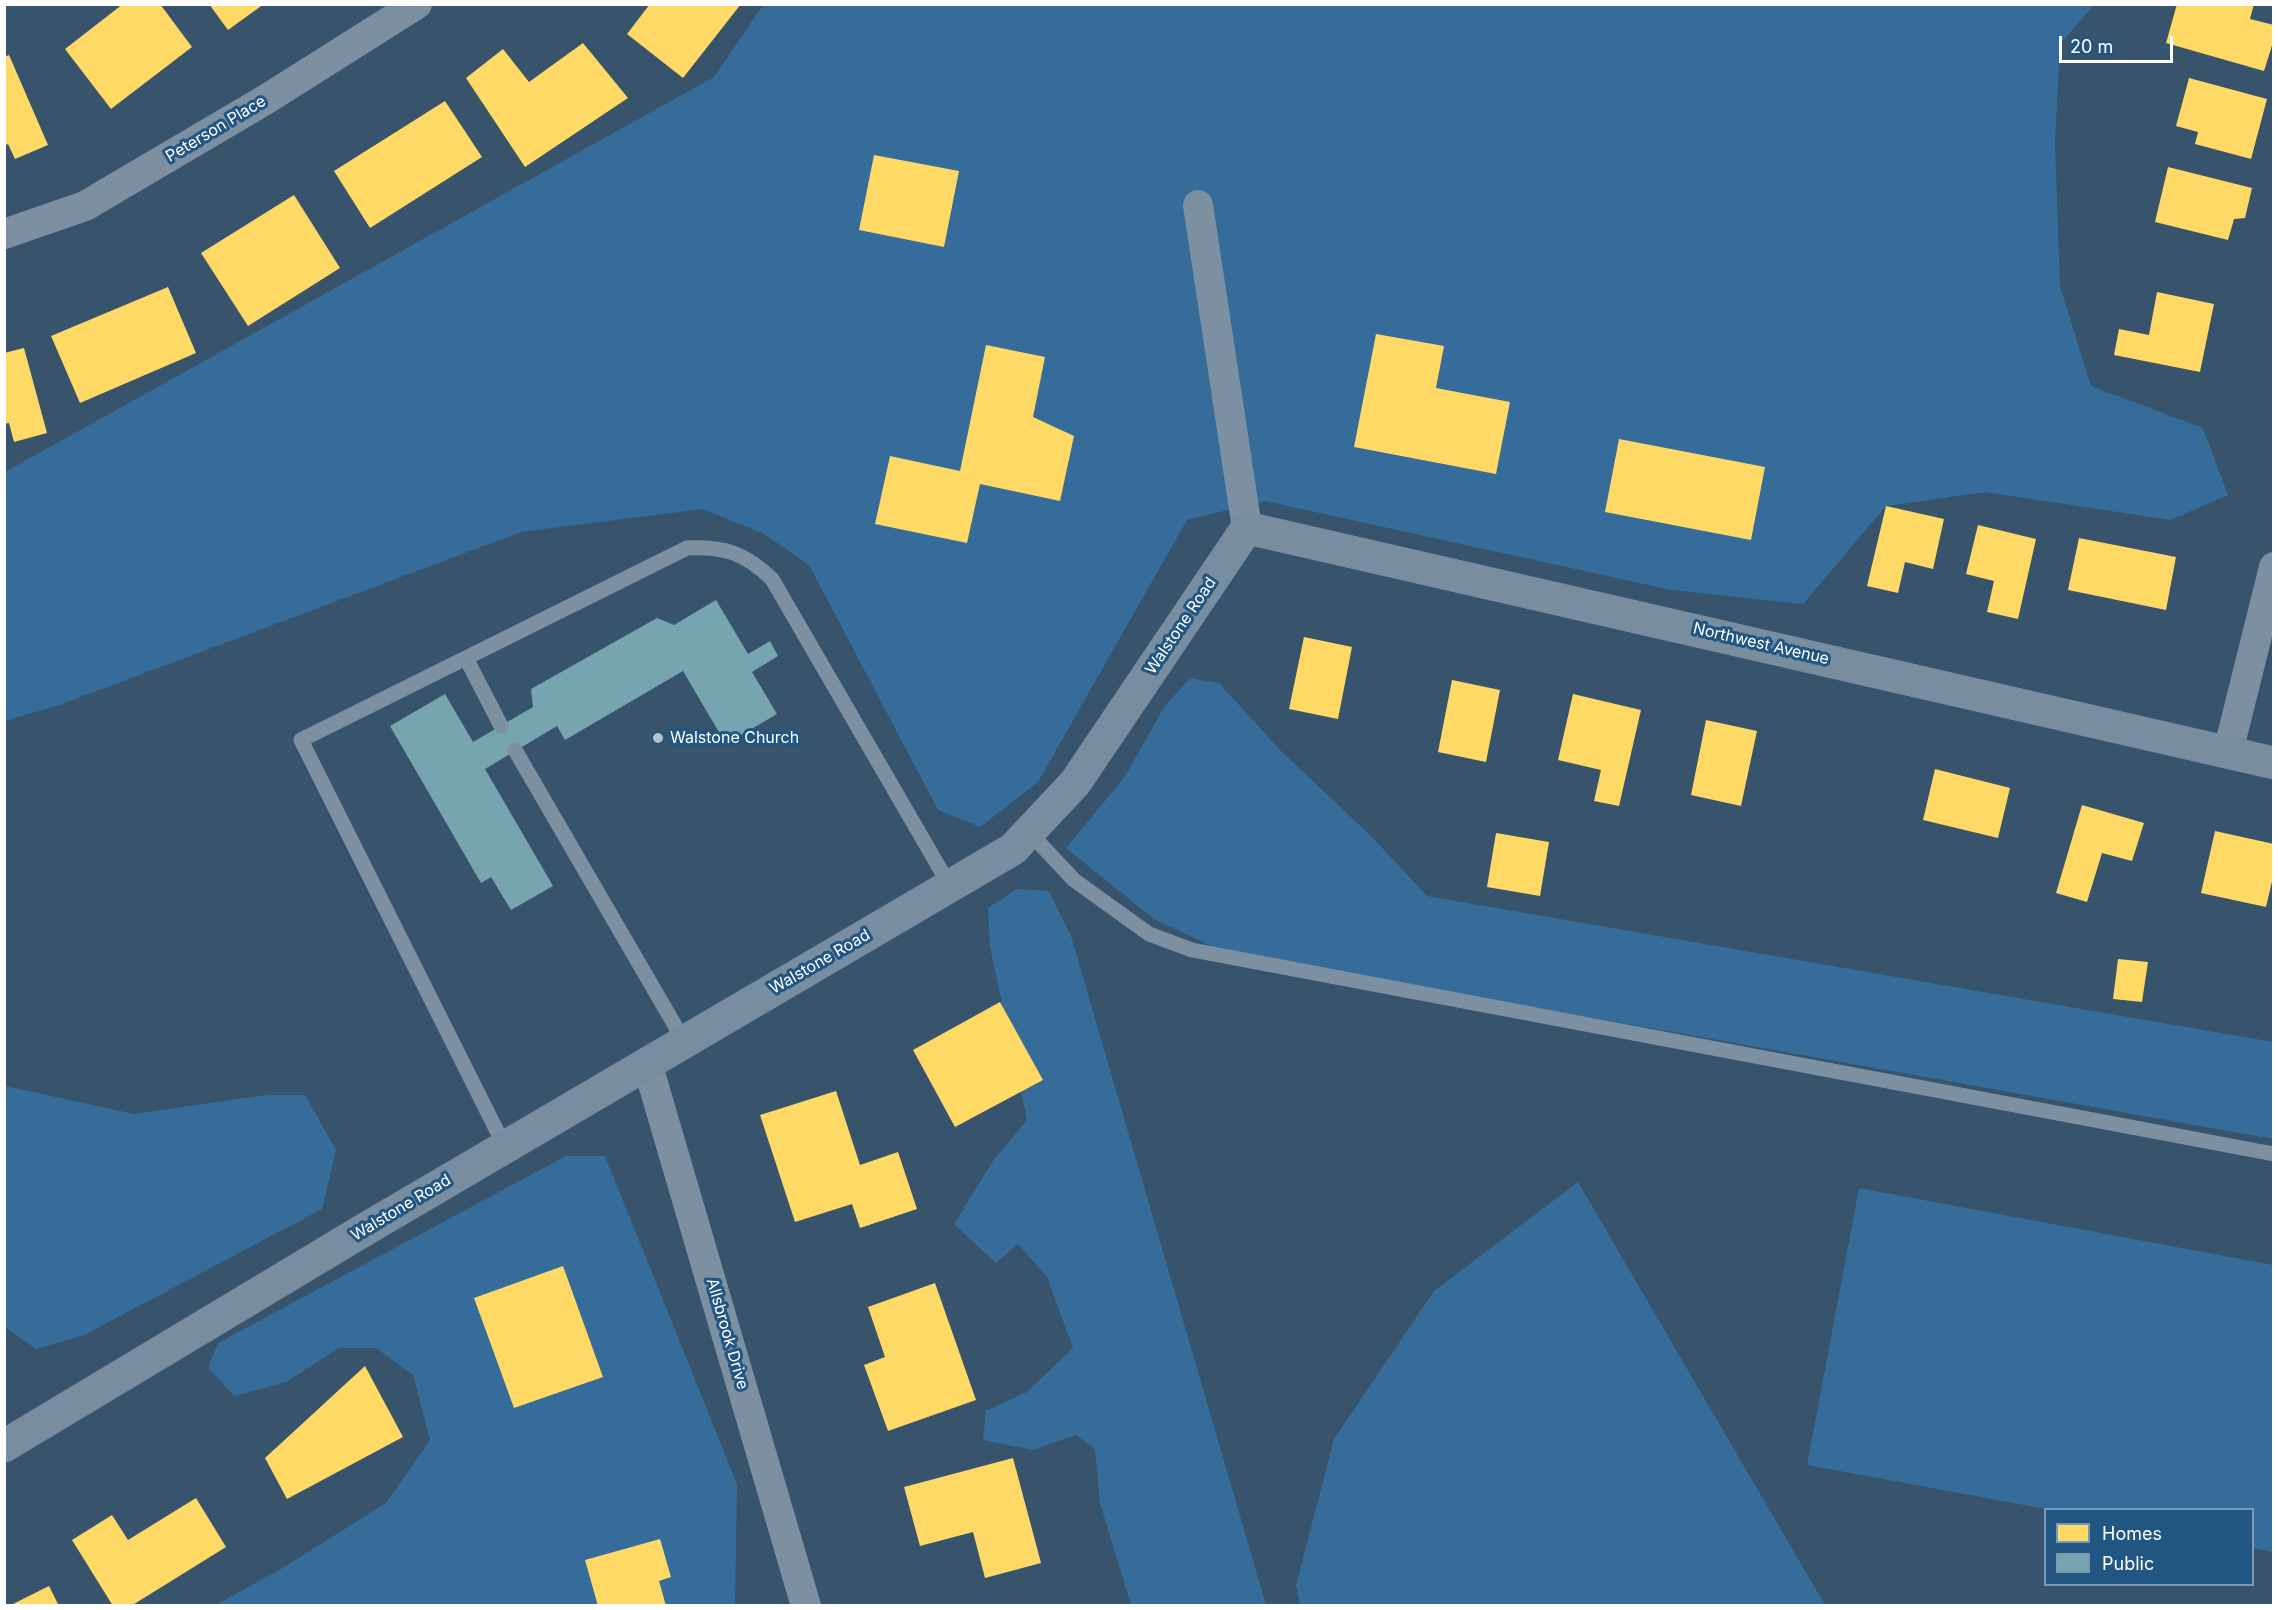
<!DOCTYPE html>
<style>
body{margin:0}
#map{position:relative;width:2278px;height:1610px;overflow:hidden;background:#37546c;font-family:Inter,sans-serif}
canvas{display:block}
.frame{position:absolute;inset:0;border:6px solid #fff;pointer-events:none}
.legend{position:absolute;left:2044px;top:1508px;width:210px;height:78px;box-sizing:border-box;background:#215682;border:2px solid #7a9ab4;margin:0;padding:8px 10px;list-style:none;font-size:18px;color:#fff}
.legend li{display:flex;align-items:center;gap:12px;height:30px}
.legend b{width:30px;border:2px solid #7a9ab4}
.scale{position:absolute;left:2059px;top:36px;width:114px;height:27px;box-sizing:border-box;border:3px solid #fff;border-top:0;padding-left:8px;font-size:18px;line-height:21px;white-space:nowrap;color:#fff;-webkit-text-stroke:4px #215682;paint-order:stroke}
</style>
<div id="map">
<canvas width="2278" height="1610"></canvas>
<div class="frame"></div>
<ul class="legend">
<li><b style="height:16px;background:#ffd966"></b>Homes</li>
<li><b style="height:16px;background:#76a5af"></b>Public</li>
</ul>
<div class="scale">20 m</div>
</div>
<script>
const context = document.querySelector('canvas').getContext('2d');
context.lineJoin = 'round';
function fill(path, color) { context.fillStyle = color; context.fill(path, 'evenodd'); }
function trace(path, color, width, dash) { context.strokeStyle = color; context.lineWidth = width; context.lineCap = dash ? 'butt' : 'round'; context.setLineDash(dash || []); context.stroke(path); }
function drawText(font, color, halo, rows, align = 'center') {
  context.font = font + ' Inter,sans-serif'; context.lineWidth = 6; context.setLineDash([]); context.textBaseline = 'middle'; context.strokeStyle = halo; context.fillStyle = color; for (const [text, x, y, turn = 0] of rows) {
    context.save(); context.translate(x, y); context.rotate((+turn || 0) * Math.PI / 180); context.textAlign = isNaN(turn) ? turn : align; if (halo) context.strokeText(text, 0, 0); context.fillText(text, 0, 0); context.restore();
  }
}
const green = new Path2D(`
 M763 5H2094L2060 44 2055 144 2060 286 2091 386 2203 428 2228 495 2170 520 1985 492 1886 506 1803 604 1671 590 1265 501 1187 520 1038 782 980 827 938 810 809 565 764 534 703 509 521 532 59 705 5 721V472L714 77Z
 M1190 678 1219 683 1281 751 1371 836 1427 896 2273 1042V1139L1224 952 1154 919 1066 848 1124 778 1164 707Z
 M1017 889 1049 891 1071 936 1266 1605H1131L1100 1503 1095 1449 1076 1435 1032 1450 983 1440 986 1411 1027 1392 1073 1348 1047 1277 1018 1244 996 1263 954 1224 993 1161 1027 1120 990 947 988 908Z
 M5 1086 134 1114 266 1095H305L336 1150 322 1209 84 1335 36 1349 5 1327Z
 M566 1156H605L737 1484 735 1605H216L286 1566 386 1503 430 1440 413 1375 376 1348H339L286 1382 235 1396 208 1368 218 1343Z
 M1578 1182 1825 1605H1300L1296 1585 1334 1439 1434 1291Z
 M1859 1188 2273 1265V1552L2253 1548 2252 1510 2046 1509 1807 1465Z`);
const homes = new Path2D(`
 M123 4H160L192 47 111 109 65 49Z
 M209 4H264L228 30Z
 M650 4H741L683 78 627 34Z
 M2177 4H2254L2250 19 2274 25V39L2264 71 2166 43Z
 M583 43 628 98 525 167 466 78 503 49 529 82Z
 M9 55 48 145 15 159 8 144 4 146V57Z
 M2189 78 2267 99 2251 159 2195 144 2198 132 2176 126Z
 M445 101 482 157 370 228 334 171Z
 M874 155 959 171 944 247 859 230Z
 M2168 167 2252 188 2245 218 2234 219 2228 240 2155 222Z
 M294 195 340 268 248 326 201 253Z
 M168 287 196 353 80 403 51 336Z
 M2157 292 2214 304 2200 372 2114 355 2119 329 2149 335Z
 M1376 334 1444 346 1436 388 1510 402 1496 474 1354 447Z
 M986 345 1045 357 1033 417 1074 436 1060 501 980 484 967 543 875 524 890 456 960 471Z
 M24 348 47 433 14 442 9 423 4 424V353Z
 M1619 439 1765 467 1751 540 1605 512Z
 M1886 506 1944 519 1933 569 1905 562 1898 593 1867 586Z
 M1978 525 2036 539 2018 619 1987 612 1994 581 1966 574Z
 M2079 538 2176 557 2166 610 2068 590Z
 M1304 637 1352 647 1338 719 1289 709Z
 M1452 680 1500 690 1486 762 1438 752Z
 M1573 694 1641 710 1619 806 1594 801 1601 770 1558 760Z
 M1706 720 1757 731 1741 806 1691 795Z
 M1935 769 2010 788 1998 838 1923 820Z
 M2082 805 2144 823 2132 861 2102 853 2087 902 2056 893Z
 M2215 831 2274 844V873L2266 907 2201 893Z
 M1496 833 1549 842 1540 896 1487 887Z
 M2118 959 2148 962 2142 1002 2113 999Z
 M1000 1002 1043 1080 955 1127 913 1050Z
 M836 1091 860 1165 898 1152 917 1209 860 1228 852 1204 795 1222 760 1115Z
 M563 1266 603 1377 514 1408 474 1298Z
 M935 1283 976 1400 888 1431 864 1365 885 1357 868 1307Z
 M365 1366 403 1437 287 1499 265 1458Z
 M1013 1458 1041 1563 985 1578 973 1532 920 1546 904 1487Z
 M196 1498 226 1547 131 1606H113L72 1540 112 1515 128 1540Z
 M660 1539 671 1577 659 1581 666 1606H598L585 1560Z
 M49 1586 59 1606H9Z`);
const public = new Path2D(`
 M716 600 748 654 770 641 778 656 752 672 777 714 726 744 683 671 565 740 557 726 485 769 553 886 511 910 491 877 481 883 390 726 445 694 473 742 533 707 531 689 657 618 674 625Z`);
const lane = new Path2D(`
 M466 658 501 726
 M515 750 684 1041
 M1029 832 1074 880 1149 934 1192 950 2274 1154
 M505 1147 301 740 687 548C724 546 745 553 772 579L950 886`);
const street = new Path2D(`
 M1198 205 1247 528
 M4 234 85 206 265 100 417 4
 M2228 752 2274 567
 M647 1063 806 1606`);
const secondary = new Path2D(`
 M4 1446 369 1227 1013 849 1075 783 1247 528 2274 763`);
const markers = [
 [658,738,6,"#b9c3cc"]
];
const streetNames = [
 ["Peterson Place",216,129,-31],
 ["Walstone Road",1181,626,-56],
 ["Northwest Avenue",1761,644,13],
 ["Walstone Road",820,962,-30],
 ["Walstone Road",401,1208,-31],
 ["Allsbrook Drive",727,1334,74]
];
const poiNames = [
 ["Walstone Church",670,738]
];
fill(green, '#356c99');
fill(homes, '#ffd966');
fill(public, '#76a5af');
trace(lane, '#7d90a2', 15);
trace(street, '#7d90a2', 30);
trace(secondary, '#788d9f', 33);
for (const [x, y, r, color] of markers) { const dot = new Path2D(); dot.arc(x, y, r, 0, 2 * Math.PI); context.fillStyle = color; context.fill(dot); trace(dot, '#215682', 2); }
drawText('16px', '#fff', '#215682', streetNames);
drawText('16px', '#fff', '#215682', poiNames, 'left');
</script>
